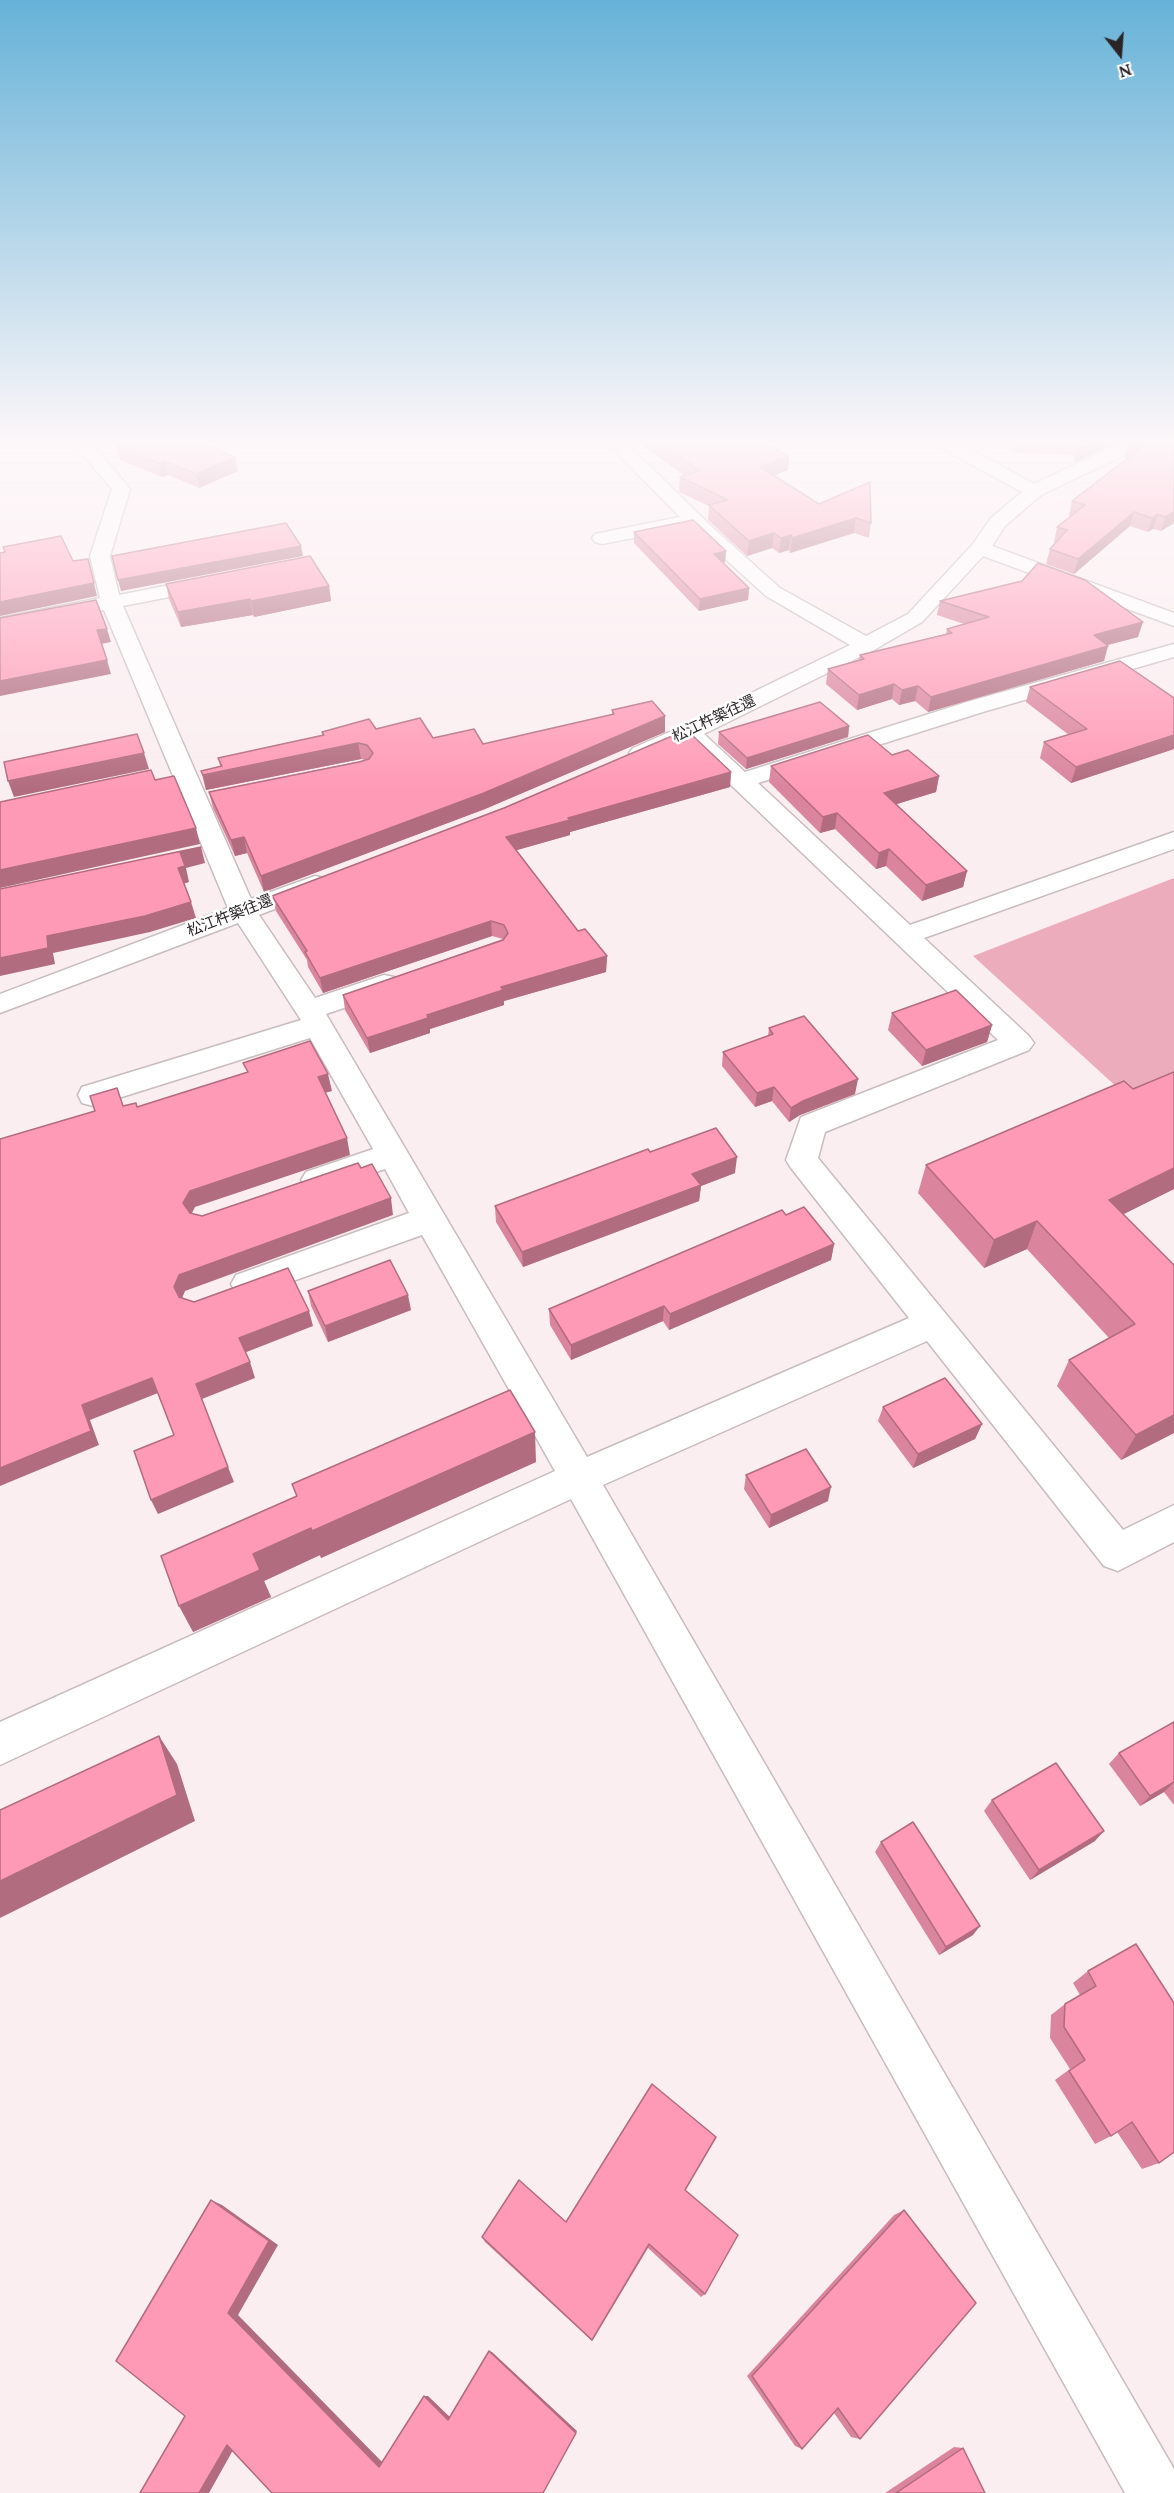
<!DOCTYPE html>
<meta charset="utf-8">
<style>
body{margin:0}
#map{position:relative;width:1174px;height:2493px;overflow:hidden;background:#fbeef1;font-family:Lora,serif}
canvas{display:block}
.north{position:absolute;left:1090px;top:24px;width:60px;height:60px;-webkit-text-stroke:4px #fff;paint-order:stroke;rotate:163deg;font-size:16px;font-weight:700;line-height:24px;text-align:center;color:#292526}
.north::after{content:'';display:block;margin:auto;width:21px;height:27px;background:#292526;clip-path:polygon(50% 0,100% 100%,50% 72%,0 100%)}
</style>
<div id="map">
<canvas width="1174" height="2493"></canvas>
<div class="north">N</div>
</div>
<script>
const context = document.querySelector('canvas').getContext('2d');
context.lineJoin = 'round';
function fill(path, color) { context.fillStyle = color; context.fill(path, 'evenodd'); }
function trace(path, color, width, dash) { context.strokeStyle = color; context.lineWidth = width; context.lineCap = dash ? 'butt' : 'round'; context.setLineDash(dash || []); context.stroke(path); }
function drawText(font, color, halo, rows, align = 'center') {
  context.font = font + ' Lora,"Noto Sans JP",serif'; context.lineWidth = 5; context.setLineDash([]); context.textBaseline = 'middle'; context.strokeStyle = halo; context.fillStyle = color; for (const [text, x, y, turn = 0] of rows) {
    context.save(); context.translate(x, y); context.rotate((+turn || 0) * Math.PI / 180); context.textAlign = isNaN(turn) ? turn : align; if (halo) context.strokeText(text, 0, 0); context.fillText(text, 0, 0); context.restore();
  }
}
const green = new Path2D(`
 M1174 878V1085L1131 1100 973 956Z`);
const minor = new Path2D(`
 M67 441H87L101 454 130 489 110 556 119 595 210 577 217 579 220 583 217 587 210 589 123 606 251 899 315 876 324 878 328 884 324 890 259 915 315 998 384 975 394 977 398 984 394 991 326 1014 587 1457 909 1318 791 1168 786 1160 801 1117 998 1040 686 742 649 758 641 760 633 758 629 753 633 748 681 727 850 645 766 596 690 527 602 544 595 542 592 538 595 534 680 517 605 441H624L712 527 780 588 866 636 908 614 973 544 991 518 1022 492 936 445 933 441H956L1034 484 1124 441H1148L1145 445 1041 495 1005 526 992 546 1174 613V626L983 556 922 622 874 650 704 734 745 772 970 701 1174 644V657L986 711 758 783 910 925 1174 832V849L924 938 1029 1036 1034 1043 1029 1050 825 1132 818 1158 1123 1530 1174 1505V1542L1118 1571 1104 1566 927 1341 603 1485 1174 2469V2493H1125L571 1499 0 1765V1722L555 1471 422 1235 248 1297 236 1293 231 1284 236 1275 409 1213 385 1169 317 1192 306 1188 301 1180 306 1172 373 1149 310 1038 93 1106 82 1103 78 1095 82 1087 301 1020 238 923 0 1013V994L228 908 104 610 0 630V618L100 598 90 556 112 489 89 462Z`);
const wall = new Path2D(`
 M92 441H118L104 446Z
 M630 441H756L789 456 788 470 773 476 819 504 871 523 869 538 854 533 790 553 789 550 779 553 772 548 747 556 708 520 709 506 679 492 680 477 685 476 638 442 632 443Z
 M789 441H861L854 444Z
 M1015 441H1119L1075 462 1074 455 1013 452Z
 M1128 444 1174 523 1161 531 1153 529 1148 532 1130 526 1074 574 1046 564 1050 549 1056 542H1054L1057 527 1071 516H1069L1072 501 1132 455 1124 458Z
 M116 446 238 471 199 488 168 475 162 477 120 460Z
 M634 532 726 551 725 562 723 563 749 588 748 600 699 611 634 543Z
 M166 584 329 586 331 601 254 617 253 615 181 627 169 599Z
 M940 601 1138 637 1107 645 1104 661 928 712 915 701 899 705 892 699 857 710 826 684 828 669 859 660 860 655 946 634 947 629 964 624 937 615Z
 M1030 687 1174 698V749L1071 783 1040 758 1044 742 1069 735 1026 702Z
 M612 710 665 732 485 809 264 892 247 853 235 856 213 808 209 792 366 760 361 759 206 790 201 771 220 766 218 758 322 735V732L376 729 433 738 483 744 612 715Z
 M849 726 848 737 746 769 718 744 719 732Z
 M684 739 731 772 730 787 570 832V835L516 850 578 931 607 956 606 972 504 1001V1005L430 1029V1033L370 1053 345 1010 343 995 503 939 492 936 323 993 308 967 307 960 276 911 272 896Z
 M892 755 939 776 936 792 896 804 967 871 963 887 922 901 886 866 876 869 835 829 820 833 769 782 771 766Z
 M892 1013 992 1025 987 1042 922 1066 888 1030Z
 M769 1028 855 1094 800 1115 789 1122 772 1101 755 1107 722 1066 723 1052 768 1036Z
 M1174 1072V1189L1123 1214 1174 1265V1433L1121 1460 1057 1386 1069 1360 1109 1338 1027 1249 984 1268 918 1193 926 1165 1133 1089Z
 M650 1152 735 1173 701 1186 699 1201 523 1267 496 1222 495 1206Z
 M786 1215 834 1244 831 1260 669 1330 663 1321 571 1360 550 1325 549 1309Z
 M308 1291 411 1310 328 1342 311 1306Z
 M883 1407 982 1424 975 1439 913 1468 878 1421Z
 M536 1462 321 1558 320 1555 264 1581 271 1597 193 1632 296 1496 292 1484Z
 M746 1475 828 1501 769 1528 744 1489Z
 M1174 1722V1805L1164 1792 1140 1806 1109 1764 1119 1753Z
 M992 1800 1095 1841 1030 1880 984 1811Z
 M881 1842 973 1935 939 1955 875 1852Z
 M1136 1944 1159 2163 1142 2169 1117 2132 1111 2136 1095 2144 1055 2080 1070 2069 1050 2038 1051 2015 1065 2004 1080 1995 1073 1983 1088 1971Z
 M685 2190 705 2294 701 2297 648 2248 592 2341 485 2242 482 2237 566 2222Z
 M904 2210 860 2439 851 2437 834 2413 802 2449 795 2446 747 2376 894 2215Z
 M954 2447 963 2448 985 2493H885Z`);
const shadedWall = new Path2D(`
 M103 441H118L104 446Z
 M854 441H861L854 444Z
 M1093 441H1119L1075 462 1079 448Z
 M1136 441H1156L1154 449 1124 458 1128 444Z
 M789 456 788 470 758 482 760 467Z
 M235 457 238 471 199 488 196 474Z
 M165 461 168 475 162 477 159 463Z
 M1134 512 1130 526 1074 574 1078 559Z
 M1174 512V523L1161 531 1165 517Z
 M1158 514 1153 529 1148 532 1152 518Z
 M856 518 854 533 790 553 792 538Z
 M774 533 772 548 747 556 749 541Z
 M791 535 789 550 779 553 781 538Z
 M301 546 303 556 121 591 118 580Z
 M726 551 725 562 713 566 714 554Z
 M88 559 97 596 0 616V602Z
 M329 586 331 601 254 617 251 601Z
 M749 588 748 600 699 611 700 599Z
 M250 599 253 615 181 627 178 612Z
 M1143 622 1138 637 1089 650 1094 635Z
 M107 629 111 642 101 644 97 630Z
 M1108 646 1104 661 928 712 931 697Z
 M107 660 111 674 0 696V681Z
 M894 684 892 699 857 710 859 695Z
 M918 686 915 701 899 705 902 690Z
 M665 716V732L485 809 264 892 261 876Z
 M849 726 848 737 746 769 747 758Z
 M1174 735V749L1071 783 1076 767Z
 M358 743 361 759 206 790 203 775Z
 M144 753 149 769 14 797 8 781Z
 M731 772 730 787 570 832V835L507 853 506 837 568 818Z
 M939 776 936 792 881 809 884 793Z
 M837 813 835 829 820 833 823 817Z
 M196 828 200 844 0 888V870Z
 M244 837 247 853 235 856 231 840Z
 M201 847 205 863 186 868 189 882 183 884 178 868 180 852Z
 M889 849 886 866 876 869 879 853Z
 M967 871 963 887 922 901 926 885Z
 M191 902 196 918 150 932 53 953 55 964 0 976V958L47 936Z
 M491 921 492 936 323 993 320 978Z
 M607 956 606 972 504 1001V1005L430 1029V1033L370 1053 367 1038 501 987Z
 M992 1025 987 1042 922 1066 926 1050Z
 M328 1074 332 1091 321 1094 318 1077Z
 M858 1079 855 1094 800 1115 789 1122 791 1108 803 1101Z
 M774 1087 772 1101 755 1107 757 1093Z
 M347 1138 350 1155 195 1207 189 1219 183 1203 190 1191Z
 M737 1157 735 1173 701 1186 699 1201 523 1267 522 1252 692 1174Z
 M1174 1168V1189L1096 1228 1109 1200Z
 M391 1198 393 1215 185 1291 180 1303 174 1287 179 1275Z
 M1037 1221 1027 1249 984 1268 994 1240Z
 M834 1244 831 1260 669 1330 670 1314Z
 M408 1295 411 1310 328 1342 325 1326Z
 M664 1306 663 1321 571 1360V1345Z
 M309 1311 313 1326 244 1353 239 1338Z
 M250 1362 255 1378 202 1399 196 1384Z
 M152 1378 158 1393 90 1420 99 1445 0 1486V1468L82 1405Z
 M1174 1415V1433L1121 1460 1136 1435Z
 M982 1424 975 1439 913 1468 918 1454Z
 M535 1432 536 1462 321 1558 312 1531Z
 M228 1467 234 1482 158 1514 151 1500Z
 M831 1487 828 1501 769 1528 771 1515Z
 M311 1528 320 1555 264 1581 271 1597 193 1632 179 1606 253 1554Z
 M159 1736 177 1764 195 1821 0 1918V1881Z
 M1174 1782 1164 1792 1140 1806 1150 1796Z
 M1104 1831 1095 1841 1030 1880 1039 1870Z
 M980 1926 973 1935 939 1955 946 1947Z
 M211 2200 222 2205 278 2245 238 2315 385 2465 379 2467 228 2313Z
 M489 2351 492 2352 577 2431 576 2433Z
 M424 2396H428L452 2419 448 2420Z
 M237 2443 209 2493H199L227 2445Z`);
const building = new Path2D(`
 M127 441H196L235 457 196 474 165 461 159 463 116 446Z
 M657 441H756L789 456 760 467 819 504 870 482 871 523 856 518 792 538 791 535 781 538 774 533 749 541 709 505 728 500 680 477 700 471Z
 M1078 441H1093L1079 448Z
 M1150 441H1174V512L1165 517 1158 514 1152 518 1134 512 1078 559 1050 549 1067 530 1057 527 1085 505 1072 501Z
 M693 520 726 551 714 554 749 588 700 599 634 532Z
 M286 523 301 546 118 580 112 556Z
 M61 536 73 561 88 559 94 583 0 602V553L5 552 3 547Z
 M310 556 329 586 251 601 250 599 178 612 166 584Z
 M1038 563 1085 580 1143 622 1094 635 1108 646 931 697 918 686 902 690 894 684 859 695 828 669 864 659 860 655 952 633 947 629 989 617 940 601 1022 581Z
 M96 600 107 629 97 630 107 660 0 681V618Z
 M1120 661 1174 698V735L1076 767 1044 742 1087 729 1030 687Z
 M652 701 665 716 484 793 261 876 244 837 231 840 209 792 359 762 369 759 373 753 367 745 358 743 203 775 201 771 222 766 218 758 324 735 322 732 369 719 376 729 420 718 433 738 474 729 483 744 614 714 612 710Z
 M820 702 849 726 747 758 719 732Z
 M679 733 684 739 693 736 731 772 568 818 570 820 506 837 578 931 585 929 607 956 501 987 503 990 427 1015 428 1018 367 1038 343 995 503 940 508 933 504 925 491 921 320 978 305 952 307 951 272 896 504 808Z
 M137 734 144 753 8 781 4 762Z
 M868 735 892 755 908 750 939 776 884 793 967 871 926 885 889 849 879 853 837 813 823 817 771 766Z
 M151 770 155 780 174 776 196 828 0 870V802Z
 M201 847 180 852 185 866 178 868 191 902 145 916 47 936 48 948 0 958V889Z
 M956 990 992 1025 926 1050 892 1013Z
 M804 1016 858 1079 803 1101 791 1108 774 1087 757 1093 723 1052 773 1034 769 1028Z
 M310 1041 328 1074 318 1077 347 1138 190 1191 183 1203 190 1213 202 1216 358 1163 361 1168 372 1164 391 1198 179 1275 174 1287 179 1297 194 1302 288 1268 309 1311 239 1338 250 1362 196 1384 228 1467 151 1500 134 1451 174 1435 152 1378 82 1405 91 1431 0 1468V1139L95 1111 90 1096 117 1088 123 1106 136 1103 137 1107 248 1072 243 1063Z
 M1174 1072V1168L1109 1200 1174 1265V1415L1136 1435 1069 1360 1135 1324 1037 1221 994 1240 926 1165 1124 1081 1133 1089Z
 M716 1128 737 1157 692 1174 701 1185 522 1252 495 1206 648 1149 650 1152Z
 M804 1207 834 1244 670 1314 664 1306 571 1345 549 1309 782 1210 786 1215Z
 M390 1260 408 1295 325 1326 308 1291Z
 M945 1378 982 1424 918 1454 883 1407Z
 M510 1390 535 1432 312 1531 311 1528 253 1554 260 1570 179 1606 161 1556 297 1496 292 1484Z
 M806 1449 831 1487 771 1515 746 1475Z
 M1174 1722V1782L1150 1796 1119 1753Z
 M159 1736 177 1795 0 1881V1810Z
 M1056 1763 1104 1831 1039 1870 992 1800Z
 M913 1822 980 1926 946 1947 881 1842Z
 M1136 1944 1174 2003V2152L1159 2163 1132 2122 1111 2136 1069 2071 1085 2060 1064 2027 1065 2004 1096 1986 1088 1971Z
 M652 2084 716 2137 685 2190 738 2235 705 2294 649 2244 592 2340 482 2237 519 2180 566 2222Z
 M211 2200 269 2241 228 2313 379 2467 424 2396 448 2420 489 2351 576 2433 543 2493H272L227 2445 199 2493H140L185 2416 116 2361Z
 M904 2210 976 2303 860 2439 838 2408 802 2449 752 2376Z
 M963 2448 985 2493H896Z`);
const farStreetnames = [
 ["松江杵築往還",714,719,-25],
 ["松江杵築往還",230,916,-21]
];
fill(green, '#edacbc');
trace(minor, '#c8bcbe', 3);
fill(minor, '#fff');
fill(wall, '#db849d');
fill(shadedWall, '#b26c7f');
fill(building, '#ff9ab6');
trace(building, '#b26c7f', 1.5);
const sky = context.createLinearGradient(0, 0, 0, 790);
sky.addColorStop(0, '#66b2d8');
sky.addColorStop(0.56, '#fdf7f9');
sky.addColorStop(1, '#fdf7f900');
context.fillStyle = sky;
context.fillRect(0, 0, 1174, 790);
drawText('15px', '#292526', '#fff', farStreetnames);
</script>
